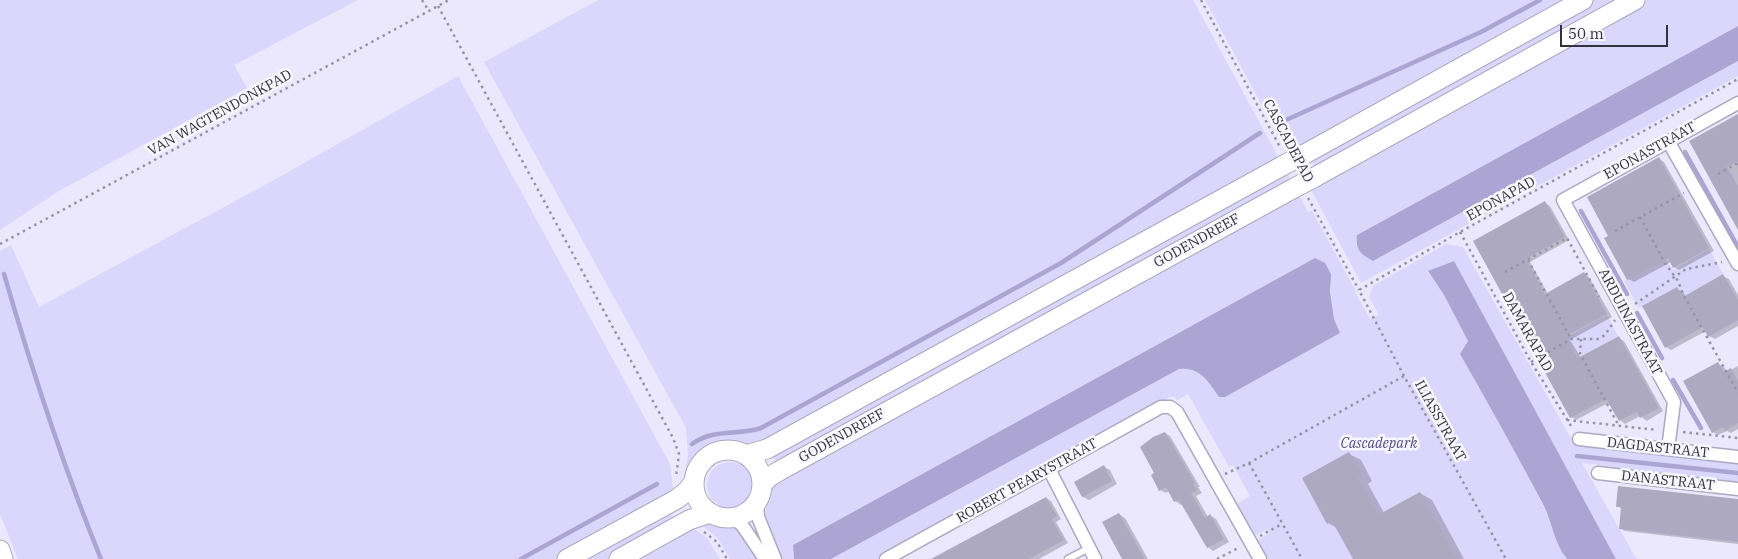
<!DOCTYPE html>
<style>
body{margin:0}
#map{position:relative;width:1738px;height:559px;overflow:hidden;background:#ebe8fd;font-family:"IBM Plex Serif",serif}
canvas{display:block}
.scale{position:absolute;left:1560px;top:25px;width:108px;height:22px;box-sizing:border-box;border:2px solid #33323c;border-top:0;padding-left:6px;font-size:15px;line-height:18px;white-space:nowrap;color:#33323c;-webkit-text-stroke:4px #f8f7fd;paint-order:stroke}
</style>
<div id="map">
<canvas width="1738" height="559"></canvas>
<div class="scale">50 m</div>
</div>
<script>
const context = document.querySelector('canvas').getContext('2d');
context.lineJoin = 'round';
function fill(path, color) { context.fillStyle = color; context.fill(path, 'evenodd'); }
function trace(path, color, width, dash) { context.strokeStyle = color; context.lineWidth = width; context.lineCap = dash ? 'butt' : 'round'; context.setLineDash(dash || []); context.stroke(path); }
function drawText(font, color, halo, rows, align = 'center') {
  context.font = font + ' "IBM Plex Serif",serif'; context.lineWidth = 5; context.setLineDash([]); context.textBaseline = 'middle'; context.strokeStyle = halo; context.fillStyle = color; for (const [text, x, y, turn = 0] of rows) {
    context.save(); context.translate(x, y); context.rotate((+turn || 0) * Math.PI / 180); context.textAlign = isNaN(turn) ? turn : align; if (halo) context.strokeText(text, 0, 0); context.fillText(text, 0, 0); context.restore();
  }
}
const green = new Path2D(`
 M0 0H358L234 65 247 88 59 191 0 230Z
 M598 0H1193L1281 162 765 445C759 446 752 447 746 447 729 445 711 442 698 457 692 466 690 476 683 484L688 455 686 428 484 62Z
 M1205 0H1572L1290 157Z
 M1592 0H1627L1317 171 1309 156Z
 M1646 0H1738V26L1357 235 1356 245 1373 261 1738 61V76L1361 283 1309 186Z
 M458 76 670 464 674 496 561 559H18L0 514V251L11 245 39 307 274 180Z
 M1285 169 1293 184 779 467 771 452Z
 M1297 191 1308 212 1312 211 1356 291 1355 292 1370 319 1379 315 1369 297 1373 286 1446 244 1463 247 1573 442 1738 462V482L1582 463 1636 558 1639 559H1616L1453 261 1428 272 1444 295 1468 341 1460 354C1489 405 1517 455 1544 507 1553 525 1554 543 1567 559H1265L1256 541 1270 533 1267 529 1253 537 1235 505 1250 496 1233 465 1229 467 1188 394 1178 400 1174 397H1170L877 559H831L1179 369C1199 366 1209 382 1219 397L1340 333 1334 319 1330 285 1315 258 793 545 794 559H781C767 526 756 512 779 479Z
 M1709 249 1723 274 1683 297 1677 287 1639 308 1624 281 1665 258 1673 270Z
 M1607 315 1618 336 1579 358 1573 347 1540 365 1535 353 1569 333 1571 335Z
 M707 485a23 23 0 1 1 46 0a23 23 0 1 1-46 0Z
 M669 509 677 524 613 559H577Z
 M712 520 728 524 738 529 760 559H730L717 537 701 525Z
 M690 526 707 538 720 559H628Z`);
const water = new Path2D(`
 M1738 26V61L1373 261C1361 254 1355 250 1357 235Z
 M1315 258 1325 263 1331 274 1330 291 1334 319 1340 333 1225 397H1219C1209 382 1199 366 1179 369L831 559H794L793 545Z
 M1454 261 1616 559H1567C1554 543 1553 525 1544 506 1517 455 1489 405 1460 354L1468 341 1444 295 1428 271Z`);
const shadow = new Path2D(`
 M1738 115V227L1691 141Z
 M1659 159 1664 162 1714 251 1679 270 1674 267 1671 262 1634 282 1628 279Z
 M1545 203 1550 206 1569 240 1530 262 1548 294 1584 274 1589 277 1612 317 1570 340 1581 358 1619 338 1624 341 1663 411 1647 421 1640 416 1625 424 1620 420 1610 402 1576 420 1571 417 1474 242Z
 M1723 276 1729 279 1738 295V326L1715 339 1709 336 1706 331 1671 350 1666 347 1677 289 1683 292 1686 297Z
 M1718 364 1724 367 1727 372 1738 366V429L1731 433 1727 431 1718 435 1713 432Z
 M1165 433 1170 436 1200 487H1198L1202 493 1196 496 1208 517 1210 515 1216 519 1229 542 1213 551 1208 547 1183 504 1181 505 1175 501 1169 491 1166 493 1160 490 1156 474Z
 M1349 454 1361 460 1372 481 1368 484 1384 513 1420 493 1432 500 1464 559H1354L1337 528 1328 523Z
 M1104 467 1110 470 1117 484 1089 500 1083 497 1076 483Z
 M1046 498 1051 501 1061 519 1056 522 1068 543 1039 559H934Z
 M1738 500V544L1625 531 1620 528 1622 509 1617 506Z
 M1119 514 1125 518 1148 559H1124Z`);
const stream = new Path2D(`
 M1286 120 1481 32 1540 0
 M1685 152 1738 247
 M1581 211 1627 294
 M4 274C32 370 63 466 101 559
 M1637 313 1662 358
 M1673 380 1701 428
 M692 444C714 428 737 436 761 428L1061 263 1260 133
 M1577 456 1738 473
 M521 559 657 484`);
const building = new Path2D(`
 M1738 114V161L1727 167 1738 186V230L1689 141Z
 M1659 157 1709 248 1673 268 1668 258 1627 280 1604 238 1608 236 1587 197Z
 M1545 201 1565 237 1526 259 1545 294 1584 272 1607 314 1566 336 1578 358 1619 336 1659 408 1640 418 1637 412 1619 421 1606 399 1570 418 1473 241Z
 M1723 274 1738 300V320L1708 337 1703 327 1665 348 1642 306 1677 287 1683 297Z
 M1718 362 1724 372 1731 368 1738 381V423L1725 431 1723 427 1712 433 1683 381Z
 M1165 432 1195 483 1193 484 1197 490 1191 493 1205 518 1210 514 1224 539 1207 548 1179 500 1174 502 1166 487 1159 491 1151 475 1154 473 1140 447 1153 437Z
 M1349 452 1361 474 1357 477 1378 515 1420 492 1457 559H1353L1332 521 1327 524 1302 478Z
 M1104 465 1112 481 1082 497 1074 482Z
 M1618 486 1738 499V542L1619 529 1621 507H1616Z
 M1046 497 1057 516 1052 519 1064 540 1029 559H931Z
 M1119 513 1128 529 1145 559H1122L1102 522Z`);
const path = new Path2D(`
 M422 0 429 11
 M1201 0 1281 149
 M438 6 673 438 679 454 676 477
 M1718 174 1738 163
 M1308 198 1359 290
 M1640 217 1665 263 1678 281 1683 294 1738 393
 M1615 231 1684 193
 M1460 232 1531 362 1573 429
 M0 244 449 0
 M1528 260 1571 339
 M1505 272 1567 238 1599 297
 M1635 304 1686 269 1722 262
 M1581 339 1580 354 1619 426
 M1531 362 1571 339H1598L1605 335 1615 320
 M1404 376 1359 290 1460 232 1738 79
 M1567 420 1657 430
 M1683 432 1738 438
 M1249 463 1302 559
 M1225 474 1249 463 1404 376 1506 559
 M704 532 717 542 727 559
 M1260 536 1282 524
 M1217 559 1240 547`);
const lane = new Path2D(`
 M1068 559 1089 548`);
const street = new Path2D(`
 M1668 141 1738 264
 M1579 439 1738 457
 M1668 449 1674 402 1563 200 1738 103
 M1049 469 1095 559
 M1598 473 1738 489
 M757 502 758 517 775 559
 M729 518 738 522 742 525 765 559
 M886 559 1161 407H1170L1177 412 1260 559`);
const secondary = new Path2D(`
 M1303 155 1583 0
 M1315 177 1635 0
 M694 484a34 34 0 1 1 68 0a34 34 0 1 1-68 0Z
 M746 455 767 449 1284 165
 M762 485 769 477 779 471 1296 187
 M0 550 3 559
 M567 559 677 499 687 491 693 483
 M619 559 689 520 710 513`);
const secondaryBridge = new Path2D(`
 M1284 165 1303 155
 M1296 187 1315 177`);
const streetNames = [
 ["VAN WAGTENDONKPAD",220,113,-29],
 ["CASCADEPAD",1288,141,62],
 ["EPONASTRAAT",1650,151,-29],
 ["EPONAPAD",1501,199,-29],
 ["GODENDREEF",1197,241,-29],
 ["ARDUINASTRAAT",1630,322,62],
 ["DAMARAPAD",1527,332,61],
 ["ILIASSTRAAT",1440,421,61],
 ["GODENDREEF",842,436,-29],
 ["DAGDASTRAAT",1658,448,6],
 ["ROBERT PEARYSTRAAT",1027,481,-29],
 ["DANASTRAAT",1668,481,6]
];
const parkNames = [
 ["Cascadepark",1379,444]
];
fill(green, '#dbd6fb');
fill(water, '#aca5d3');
fill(shadow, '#0003');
trace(stream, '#aca5d3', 4.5);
fill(building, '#aca9c1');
trace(lane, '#aba8c1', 9);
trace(street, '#aba8c1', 15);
trace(secondary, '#aba8c1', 21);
trace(path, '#9694a4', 2.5, [2.5, 4]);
trace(lane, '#fff', 6);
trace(street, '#fff', 12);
trace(secondary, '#fff', 19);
trace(secondaryBridge, '#aba8c1', 21, []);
trace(secondaryBridge, '#fff', 19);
drawText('14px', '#33323c', '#f8f7fd', streetNames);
drawText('italic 14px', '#564a85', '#f8f7fd', parkNames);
</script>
